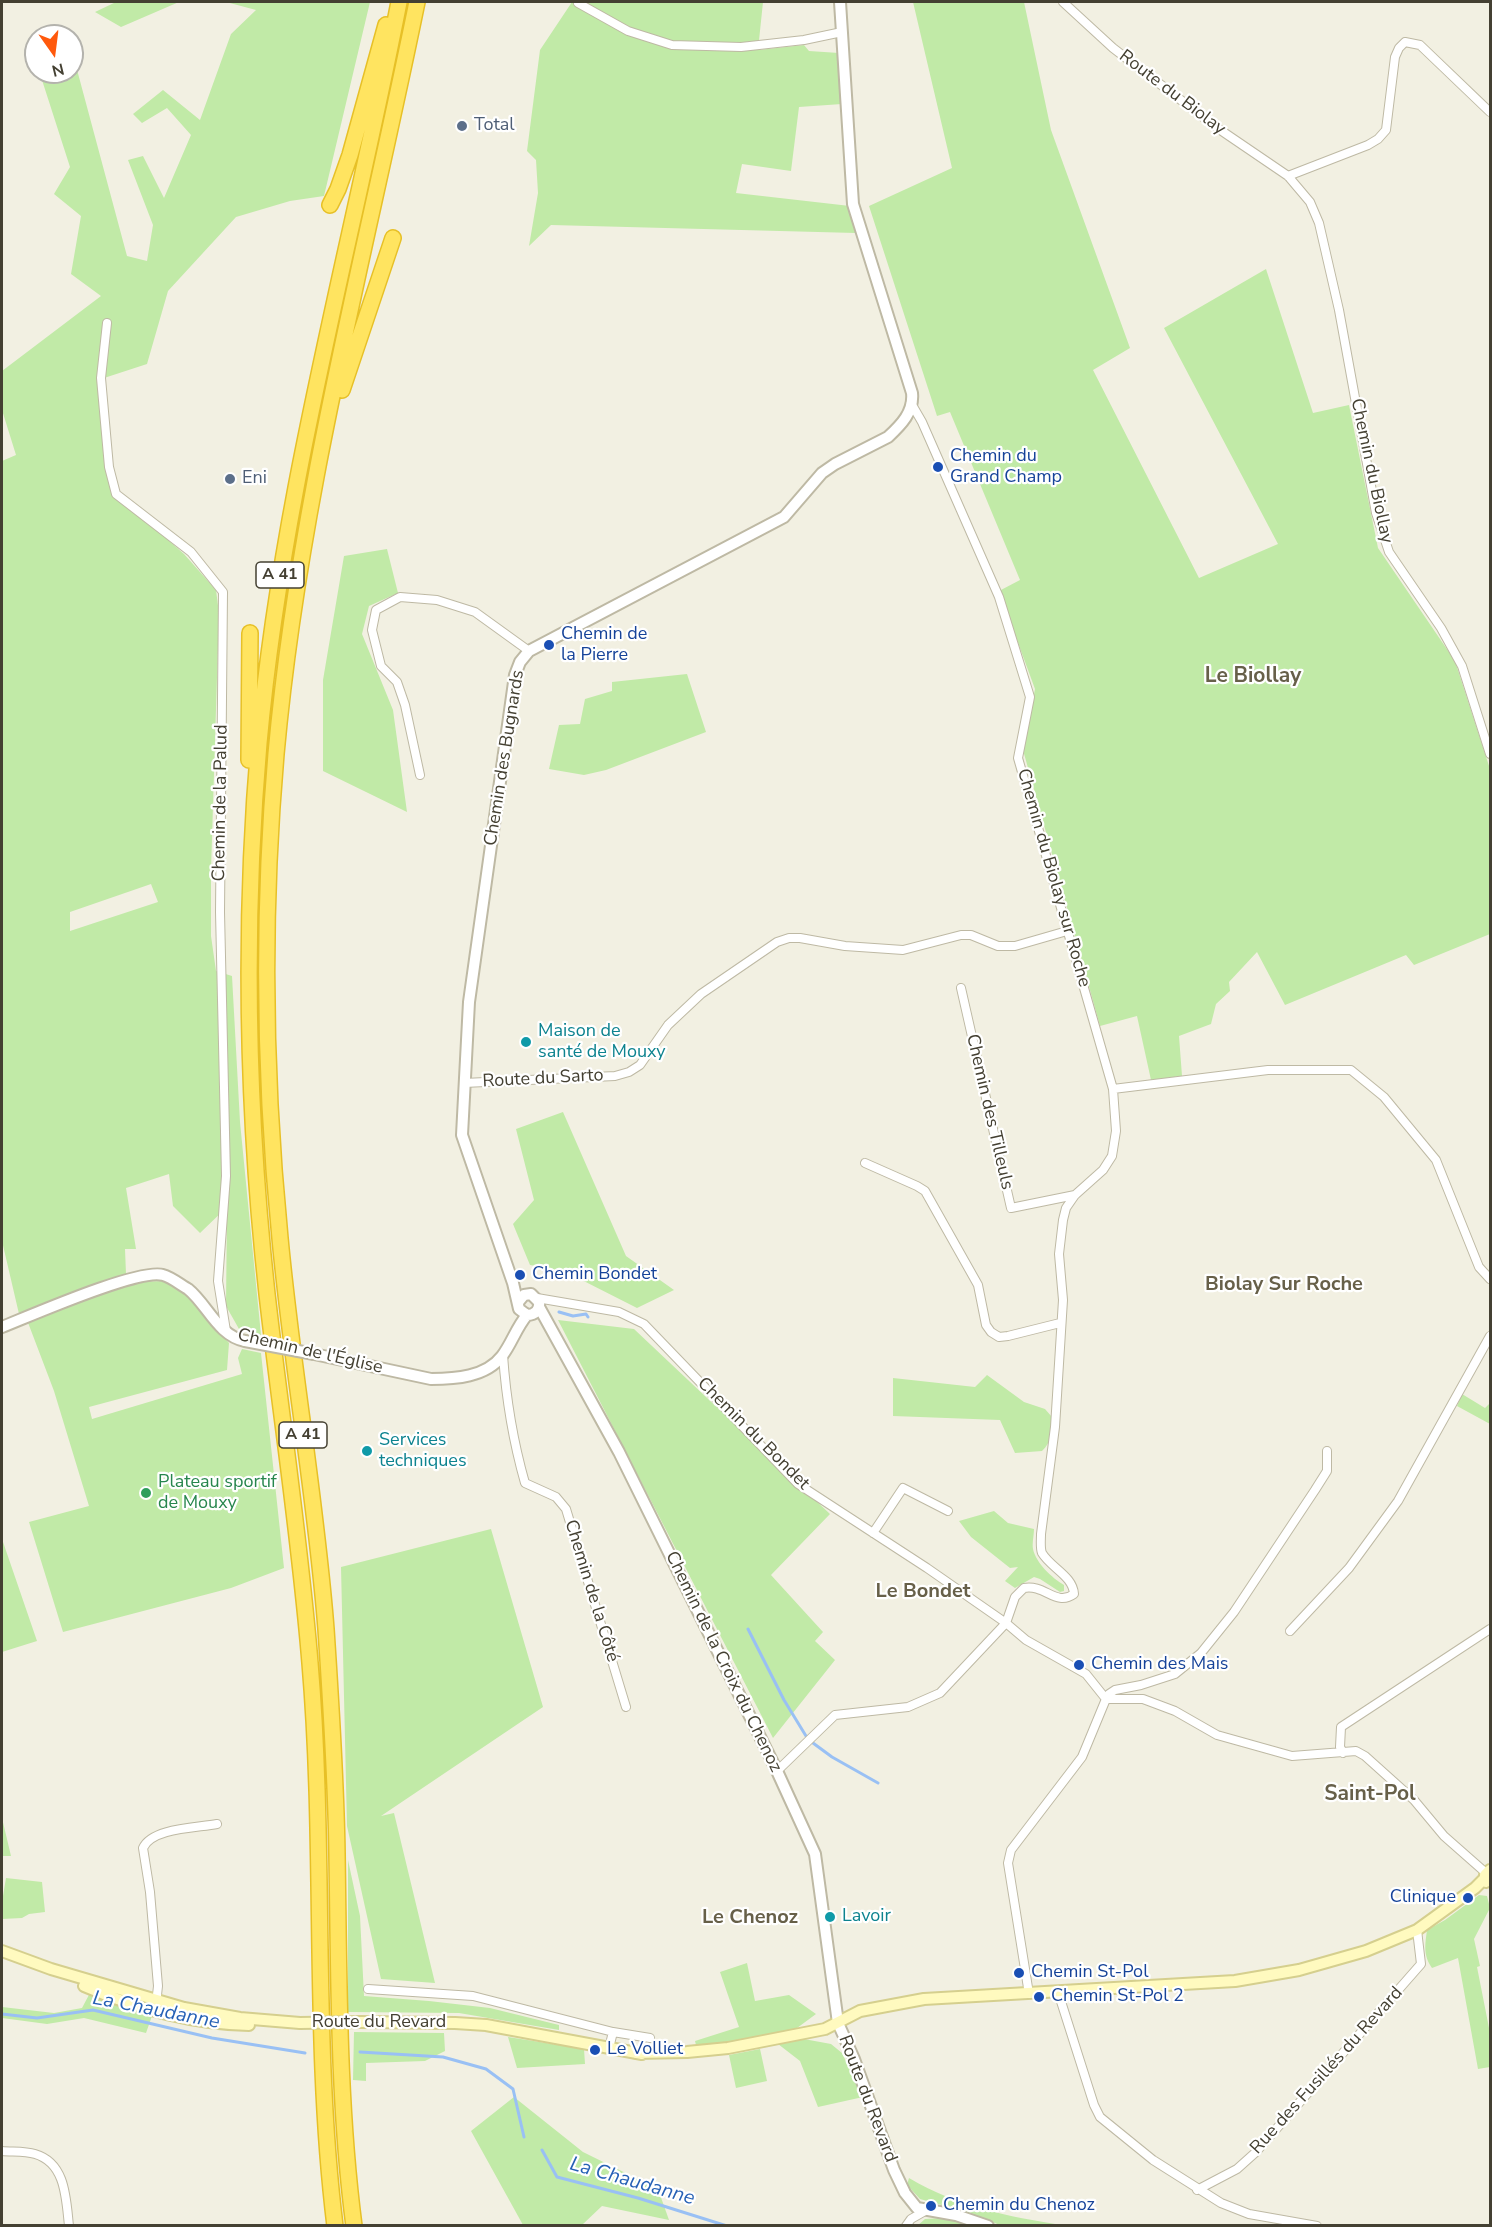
<!DOCTYPE html>
<meta charset="utf-8">
<style>
body{margin:0}
#map{position:relative;width:1492px;height:2227px;overflow:hidden;background:#f2f0e2;font-family:"Nunito Sans",sans-serif}
canvas{display:block}
.frame{position:absolute;inset:0;border:3px solid #444032;pointer-events:none}
.north{position:absolute;left:24px;top:24px;width:60px;height:60px;box-sizing:border-box;background:#fff;border:2px solid #b4b3ad;border-radius:50%;rotate:166deg;font-size:16px;font-weight:700;line-height:24px;text-align:center;color:#444032}
.north::after{content:'';display:block;margin:auto;width:21px;height:27px;background:#ff590c;clip-path:polygon(50% 0,100% 100%,50% 72%,0 100%)}
</style>
<div id="map">
<canvas width="1492" height="2227"></canvas>
<div class="frame"></div>
<div class="north">N</div>
</div>
<script>
const context = document.querySelector('canvas').getContext('2d');
context.lineJoin = 'round';
function fill(path, color) { context.fillStyle = color; context.fill(path, 'evenodd'); }
function trace(path, color, width, dash) { context.strokeStyle = color; context.lineWidth = width; context.lineCap = dash ? 'butt' : 'round'; context.setLineDash(dash || []); context.stroke(path); }
function drawText(font, color, halo, rows, align = 'center') {
  context.font = font + ' "Nunito Sans",sans-serif'; context.lineWidth = 4.5; context.setLineDash([]); context.textBaseline = 'middle'; context.strokeStyle = halo; context.fillStyle = color; for (const [text, x, y, turn = 0] of rows) {
    context.save(); context.translate(x, y); context.rotate((+turn || 0) * Math.PI / 180); context.textAlign = isNaN(turn) ? turn : align; if (halo) context.strokeText(text, 0, 0); context.fillText(text, 0, 0); context.restore();
  }
}
const green = new Path2D(`
 M116 2H179L121 27 95 12Z
 M226 2H370L324 196 290 201 236 217 168 291 147 364 101 379 116 494 184 554 216 590 219 613 211 870V936L216 971 232 976 240 1122 261 1335 239 1329 226 1306 227 1207 200 1233 173 1206 169 1174 126 1188 136 1249H125L126 1274 19 1314 2 1241V461L16 455 2 410V371L101 296 71 274 81 216 54 194 70 167 42 80 62 72H72V68L76 66 127 256 147 261 153 225 128 160 143 156 164 198 191 135 167 108 142 123 133 114 163 90 200 120 231 34 256 10ZM151 884 158 902 70 931V912Z
 M572 2H763L758 50 804 45 809 51 839 53 842 104 799 107 791 171 742 164 736 193 850 206 856 233 551 225 529 246 538 193 536 160 527 151 540 50Z
 M913 2H1024L1051 130 1130 348 1093 370 1199 578 1278 544 1164 328 1266 269 1313 413 1349 405 1378 548 1455 661 1490 769V934L1414 965 1406 955 1285 1005 1257 952 1229 982 1230 991 1216 1004 1211 1024 1179 1036 1182 1076 1151 1080 1137 1016 1100 1026 1023 750 1035 689 999 591 1020 580 950 412 937 416 869 206 952 168Z
 M387 549 398 593 369 606 362 634 393 710 407 812 323 771V680L344 556Z
 M687 674 706 732 606 770 584 775 549 769 559 725 580 724 585 699 612 691V682Z
 M563 1112 626 1256 674 1290 637 1308 564 1271 530 1265 513 1224 534 1200 516 1129Z
 M165 1281 184 1290 229 1343 227 1370 89 1407 92 1419 242 1374 238 1358 242 1349 261 1353 284 1568 231 1588 63 1632 29 1522 89 1506 54 1391 27 1320 131 1282Z
 M558 1320 634 1329 830 1514 771 1575 823 1632 815 1641 835 1660 773 1738Z
 M987 1375 1024 1402 1045 1409 1052 1417C1052 1430 1052 1442 1042 1451L1015 1453 1000 1420 893 1416V1378L975 1387Z
 M1462 1394 1485 1408 1490 1403V1424L1457 1406Z
 M994 1511 1008 1523 1034 1529C1034 1535 1032 1543 1033 1549 1036 1563 1052 1578 1064 1585V1591L1060 1592 1040 1579 1034 1577 1015 1588 1005 1581 1018 1567 1010 1568 971 1537 959 1521Z
 M491 1529 543 1707 381 1816 394 1813 435 1983 381 1979 347 1826 341 1567Z
 M2 1539 37 1641 2 1652Z
 M2 1818 11 1856H2Z
 M348 1860 360 1916 364 1996 429 2001 490 2008 559 2025V2030L459 2013 348 2012Z
 M6 1878 42 1882 45 1912 29 1914 22 1918 2 1919V1896H3Z
 M1479 1895 1487 1896 1490 1908 1474 1939 1480 1966 1477 1967 1490 2033V2067L1478 2069 1458 1958 1432 1968C1423 1955 1425 1945 1427 1930L1445 1920Z
 M747 1963 755 2001 789 1995 816 2014 793 2031V2037L831 2044 842 2053 863 2097 818 2107 800 2061 769 2037 697 2049 695 2041 739 2027 720 1972Z
 M91 1991 153 2013 146 2033 84 2018 47 2024 2 2018V2007L54 2013 82 2008Z
 M354 2032 444 2033 445 2051 425 2061 366 2063V2081L353 2080Z
 M508 2037 584 2049 585 2064 517 2068Z
 M760 2049 767 2081 736 2088 729 2055Z
 M514 2097 583 2152 658 2189 669 2220 602 2206 582 2225H523L471 2131Z
 M909 2178C958 2207 1006 2216 1061 2225H1000L963 2211 920 2199 907 2185Z
 M942 2218 972 2225 917 2226 925 2219Z`);
const stream = new Path2D(`
 M559 1312 573 1316 586 1314 588 1317
 M748 1629 784 1700 806 1736
 M813 1743 832 1757 878 1783
 M2 2014 37 2018 93 2010 212 2038 305 2053
 M360 2052 443 2057 486 2069 513 2089 524 2137
 M542 2150 557 2177 638 2198 727 2226`);
const minor = new Path2D(`
 M1063 2 1113 48 1216 127 1288 176 1310 202 1319 223 1339 310 1376 513 1389 552 1441 628 1462 666 1490 754
 M578 3 628 31 672 45 741 47 804 40 842 32
 M1288 176 1368 145 1378 139 1386 130 1395 57 1399 48 1405 42 1420 45 1490 112
 M107 323 101 378 109 467 116 494 191 552 223 592 220 912 226 1176 218 1281 226 1331
 M911 403 922 422 999 597 1030 697 1018 758 1113 1089 1116 1131 1112 1156 1103 1170 1075 1195 1066 1208 1063 1220 1059 1254 1063 1300 1055 1427 1041 1534C1041 1540 1040 1548 1042 1553 1051 1568 1073 1576 1074 1594 1056 1607 1045 1584 1024 1588L1015 1597 1006 1623 1026 1640 1086 1674 1106 1699 1109 1694 1115 1690 1141 1685 1175 1674 1201 1653 1234 1612 1315 1490 1327 1471V1451
 M420 775 405 705 397 682 381 666 372 630 376 610 400 597 437 600 475 612 529 651
 M961 988 1011 1208 1075 1195
 M464 1083 615 1076 629 1072 640 1065 668 1025 701 994 777 942 789 938H800L845 946 903 950 961 935H971L998 946H1015L1067 931
 M1113 1089 1268 1070H1351L1384 1097 1436 1160 1479 1267 1490 1279
 M865 1163 917 1186 925 1191 978 1285 986 1325 991 1332 999 1337 1008 1336 1060 1323
 M537 1298 619 1312 644 1324 798 1484 927 1568 1006 1623 940 1693 908 1707 835 1715 777 1771
 M503 1355C506 1398 513 1441 525 1483L556 1497 566 1509 626 1707
 M873 1533 903 1488 948 1511
 M1290 1631 1349 1568 1398 1501 1490 1336
 M1343 1753 1340 1747 1341 1727 1490 1629
 M368 1989 473 1996 613 2032
 M1058 1992 1094 2105 1100 2117 1153 2160 1221 2203 1249 2214 1317 2226
 M1029 1994 1008 1863 1011 1850 1082 1757 1106 1699H1143L1175 1711 1217 1735 1292 1756 1356 1751 1365 1756 1414 1800 1444 1836 1486 1873
 M156 2004 158 1986 150 1892 143 1848C152 1828 196 1828 217 1824
 M609 2048 613 2032 650 2038
 M2 2151C12 2152 25 2151 35 2154 66 2163 66 2199 69 2226
 M1197 2190 1237 2169 1256 2152 1421 1964 1417 1930
 M906 2226 911 2219 925 2211`);
const tertiary = new Path2D(`
 M519 1301 524 1295 531 1294 539 1302C540 1310 535 1315 527 1315L519 1309 513 1283 462 1135 469 1002 515 675 520 662 529 651 784 517 822 473 835 464 888 437C901 425 914 412 912 393L853 204 840 2
 M539 1307 619 1452 777 1771 815 1854 838 2023 854 2059 894 2170 905 2193 917 2208 956 2215 988 2226
 M2 1327C30 1316 139 1268 163 1275 171 1277 181 1285 188 1289 207 1304 218 1336 245 1341
 M314 1354 431 1379C455 1379 486 1377 502 1356 512 1343 516 1328 527 1315`);
const secondary = new Path2D(`
 M1486 1882 1485 1875 1490 1870
 M2 1951 51 1969 184 2008 240 2018 300 2023
 M84 1986C135 2008 193 2024 249 2025
 M360 2022 455 2023 486 2025 642 2054
 M635 2053 687 2052 728 2048 825 2029 860 2011 924 1999 1235 1981 1299 1970 1366 1951 1417 1930 1475 1888 1484 1879`);
const motorway = new Path2D(`
 M330 205 338 189 350 155 386 25
 M342 390 393 238
 M249 760 250 633
 M335 2226C312 2039 326 1850 310 1663 300 1539 281 1417 267 1294 247 1111 243 926 259 743 282 491 351 249 399 2
 M354 2226C338 2103 339 1978 337 1854 336 1779 331 1704 326 1629 316 1498 292 1368 280 1238 264 1077 262 915 276 754 299 499 366 252 417 2`);
const tertiaryBridge = new Path2D(`
 M245 1341 314 1354`);
const secondaryBridge = new Path2D(`
 M300 2023 360 2022`);
const markers = [
 [462,126,6,"#5c6f8a"],
 [938,467,6,"#1a4fb4"],
 [230,479,6,"#5c6f8a"],
 [549,645,6,"#1a4fb4"],
 [526,1042,6,"#0f9aa8"],
 [520,1275,6,"#1a4fb4"],
 [367,1451,6,"#0f9aa8"],
 [146,1493,6,"#2e9e5b"],
 [1079,1665,6,"#1a4fb4"],
 [1468,1898,6,"#1a4fb4"],
 [830,1917,6,"#0f9aa8"],
 [1019,1973,6,"#1a4fb4"],
 [1039,1997,6,"#1a4fb4"],
 [595,2050,6,"#1a4fb4"],
 [931,2206,6,"#1a4fb4"]
];
const shields = [
 [280,575,48],
 [303,1435,48]
];
const shieldNames = [
 ["A 41",280,575],
 ["A 41",303,1435]
];
const streetNames = [
 ["Route du Biolay",1172,93,37],
 ["Chemin du Biollay",1371,471,78],
 ["Chemin des Bugnards",505,758,-81],
 ["Chemin de la Palud",221,803,-89],
 ["Chemin du Biolay sur Roche",1053,878,74],
 ["Route du Sarto",543,1079,-3],
 ["Chemin des Tilleuls",989,1112,77],
 ["Chemin de l'Église",310,1352,13],
 ["Chemin du Bondet",753,1434,45],
 ["Chemin de la Côté",591,1591,73],
 ["Chemin de la Croix du Chenoz",723,1662,64],
 ["Route du Revard",379,2023],
 ["Rue des Fusillés du Revard",1327,2071,-48],
 ["Route du Revard",867,2099,69]
];
const serviceNames = [
 ["Total",474,126],
 ["Eni",242,479]
];
const transitNames = [
 ["Chemin du",950,457],
 ["Grand Champ",950,478],
 ["Chemin de",561,635],
 ["la Pierre",561,656],
 ["Chemin Bondet",532,1275],
 ["Chemin des Mais",1091,1665],
 ["Clinique",1456,1898,"right"],
 ["Chemin St-Pol",1031,1973],
 ["Chemin St-Pol 2",1051,1997],
 ["Le Volliet",607,2050],
 ["Chemin du Chenoz",943,2206]
];
const cultureNames = [
 ["Maison de",538,1032],
 ["santé de Mouxy",538,1053],
 ["Services",379,1441],
 ["techniques",379,1462],
 ["Lavoir",842,1917]
];
const leisureNames = [
 ["Plateau sportif",158,1483],
 ["de Mouxy",158,1504]
];
const neighbourhoodNames = [
 ["Biolay Sur Roche",1284,1285],
 ["Le Bondet",923,1592],
 ["Le Chenoz",750,1918]
];
const waterNames = [
 ["La Chaudanne",156,2011,11],
 ["La Chaudanne",632,2182,16]
];
const quarterNames = [
 ["Le Biollay",1253,677],
 ["Saint-Pol",1370,1795]
];
fill(green, '#c1eaa7');
trace(stream, '#99c0f4', 3);
trace(minor, '#beb9a4', 10);
trace(tertiary, '#beb9a4', 14);
trace(secondary, '#d5cf8e', 14);
trace(motorway, '#e7c027', 18);
trace(minor, '#fff', 8);
trace(tertiary, '#fff', 10);
trace(secondary, '#fffabf', 10);
trace(motorway, '#ffe460', 15);
trace(tertiaryBridge, '#beb9a4', 14, []);
trace(secondaryBridge, '#d5cf8e', 14, []);
trace(tertiaryBridge, '#fff', 10);
trace(secondaryBridge, '#fffabf', 10);
for (const [x, y, r, color] of markers) { const dot = new Path2D(); dot.arc(x, y, r, 0, 2 * Math.PI); context.fillStyle = color; context.fill(dot); trace(dot, '#fff', 2); }
for (const [x, y, w] of shields) { const box = new Path2D(); box.roundRect(x - w / 2, y - 13, w, 26, 4.5); context.fillStyle = '#fff'; context.fill(box); trace(box, '#444032', 1.5); }
drawText('bold 16px', '#444032', null, shieldNames);
drawText('18px', '#444032', '#fff', streetNames);
drawText('18px', '#4e5e75', '#fff', serviceNames, 'left');
drawText('18px', '#164399', '#fff', transitNames, 'left');
drawText('18px', '#0d838f', '#fff', cultureNames, 'left');
drawText('18px', '#27864d', '#fff', leisureNames, 'left');
drawText('bold 20px', '#676049', '#fff', neighbourhoodNames);
drawText('italic 20px', '#2661b5', '#fff', waterNames);
drawText('bold 21px', '#676049', '#fff', quarterNames);
</script>
